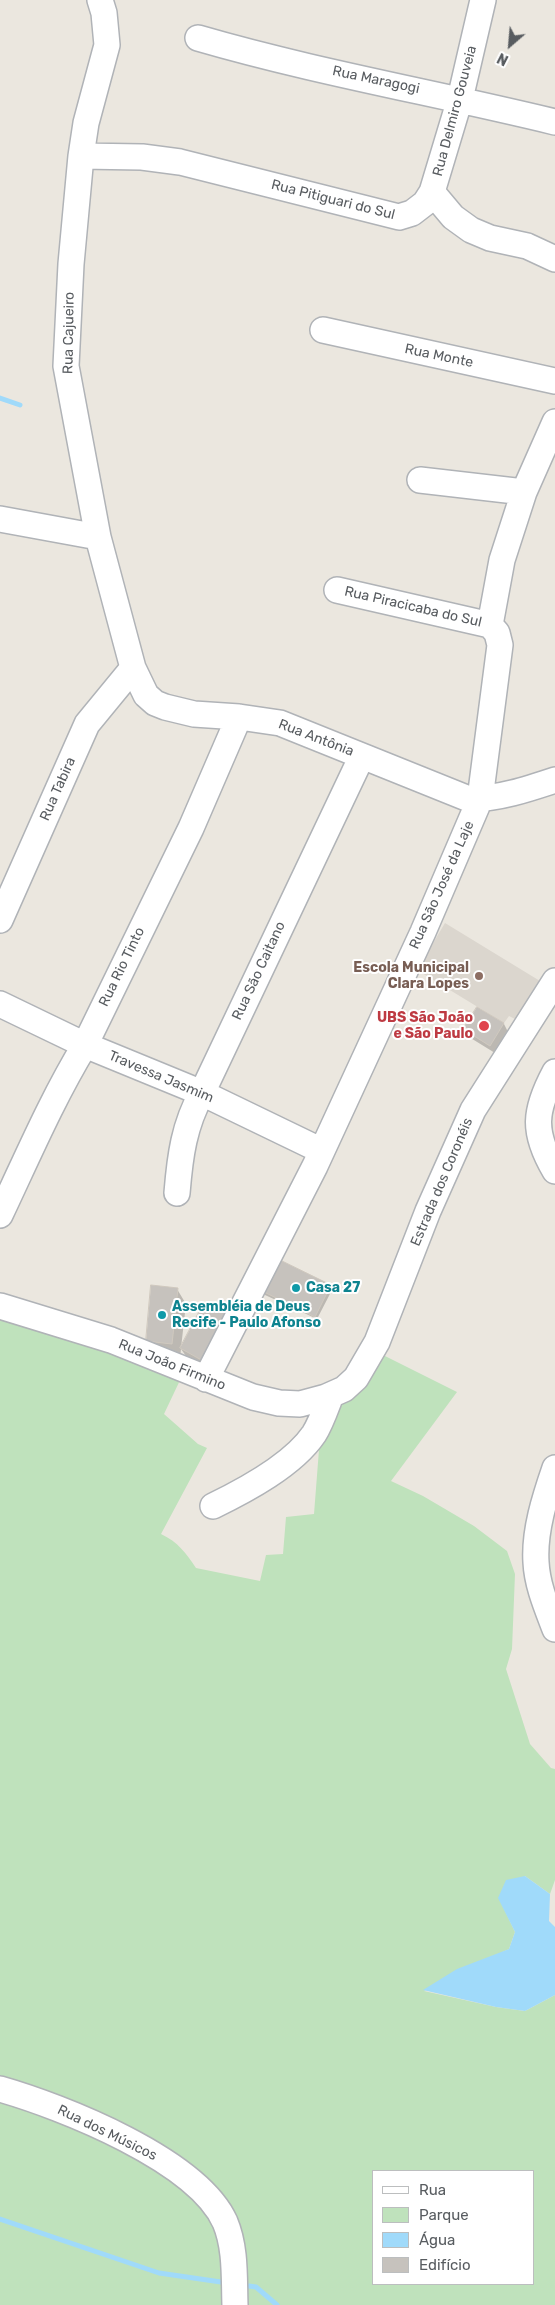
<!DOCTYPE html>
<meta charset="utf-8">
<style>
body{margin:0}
#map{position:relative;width:555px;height:2305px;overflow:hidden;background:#ebe7df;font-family:Rubik,sans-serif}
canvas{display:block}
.legend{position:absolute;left:372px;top:2170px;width:162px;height:115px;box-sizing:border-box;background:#fff;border:1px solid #bcbebf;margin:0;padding:6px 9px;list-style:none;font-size:15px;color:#585c60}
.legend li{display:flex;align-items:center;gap:10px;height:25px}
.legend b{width:25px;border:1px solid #bcbebf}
.north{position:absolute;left:485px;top:20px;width:50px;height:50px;-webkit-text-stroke:4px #fff;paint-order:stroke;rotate:207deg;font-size:14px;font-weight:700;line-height:20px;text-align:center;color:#585c60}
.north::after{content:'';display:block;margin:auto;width:18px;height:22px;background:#585c60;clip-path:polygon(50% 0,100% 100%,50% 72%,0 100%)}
</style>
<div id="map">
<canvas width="555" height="2305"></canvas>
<ul class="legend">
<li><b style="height:6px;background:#fff"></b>Rua</li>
<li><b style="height:14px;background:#bfe2bc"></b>Parque</li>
<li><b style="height:14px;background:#a0dafa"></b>Água</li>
<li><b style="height:14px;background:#c6c2bd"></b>Edifício</li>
</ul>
<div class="north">N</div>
</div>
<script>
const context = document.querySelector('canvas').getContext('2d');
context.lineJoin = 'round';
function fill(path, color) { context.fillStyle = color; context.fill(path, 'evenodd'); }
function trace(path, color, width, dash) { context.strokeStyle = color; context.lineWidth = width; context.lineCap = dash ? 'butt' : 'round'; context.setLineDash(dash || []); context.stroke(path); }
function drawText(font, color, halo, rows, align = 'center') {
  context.font = font + ' Rubik,sans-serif'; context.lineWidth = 4; context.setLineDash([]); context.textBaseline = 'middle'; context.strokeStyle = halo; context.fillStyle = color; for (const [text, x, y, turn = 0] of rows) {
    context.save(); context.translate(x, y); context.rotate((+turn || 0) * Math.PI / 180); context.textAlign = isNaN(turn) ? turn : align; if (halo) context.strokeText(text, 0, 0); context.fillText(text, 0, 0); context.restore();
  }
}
const education = new Path2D(`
 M445 923 540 981 517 1020 509 1016 504 1023 417 970Z`);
const green = new Path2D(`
 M0 1313 182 1376 164 1414 198 1444 207 1448 161 1534C178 1542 186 1553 196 1568L260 1581 266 1555 283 1554 286 1517 314 1514 322 1411 381 1354 457 1392 391 1481 423 1496 474 1526 507 1551 515 1574 512 1649 506 1669 530 1744 551 1768 555 1769V1880L550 1894 525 1876 499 1898 515 1932 509 1949 424 1991 496 2007 525 2011 555 1995V2305H240L212 2191 0 2085ZM374 2171H534V2284H374Z
 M0 2097 54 2113 178 2178 217 2227 230 2305H0Z`);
const water = new Path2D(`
 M525 1876 550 1894 549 1921 555 1927V1995L525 2011 496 2007 423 1990 457 1969 509 1949 515 1932 498 1898 506 1880Z`);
const shadow = new Path2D(`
 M477 1008 504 1024 508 1032 495 1053 469 1037 464 1029Z
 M330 1286 332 1290 317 1319 265 1295 263 1291Z
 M177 1289 186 1304 181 1348 205 1304 210 1369 186 1356 181 1349 180 1359 147 1341Z`);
const stream = new Path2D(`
 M0 398 20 405
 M0 2219 159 2273 221 2282
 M249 2286 256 2287 277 2305`);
const building = new Path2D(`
 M477 1007 504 1023 490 1046 463 1029Z
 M278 1259 331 1285 315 1317 262 1291Z
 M151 1285 178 1288 172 1344 146 1341Z
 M204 1303 230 1316 205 1362 180 1348Z`);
const minor = new Path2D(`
 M100 0 104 13 107 45 86 123 81 156 71 264 66 366 98 537 133 668 146 695 155 703 165 707 194 714 239 717 280 723 469 799C498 799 528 789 555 780
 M198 38C315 72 436 93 555 122
 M81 156 142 157 180 162 399 217 412 213 425 203 432 192 460 99 483 0
 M432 192 453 217 471 230 490 238 527 246 555 259
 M323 330 555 381
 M420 480 524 492
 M0 519 98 537
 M337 590 490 625
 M0 920 87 724 133 668
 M0 1004 85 1045 202 1093 320 1150
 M555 1072C534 1111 532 1132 555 1171
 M177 1193C180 1156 184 1125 202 1093L362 756
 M0 1215C27 1158 52 1099 85 1045L191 828 239 717
 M0 1306 111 1340 253 1397 279 1403 300 1404 326 1397 344 1389 356 1378 377 1342 428 1211 473 1110 555 981
 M206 1379 315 1166 423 932 480 799 500 645 497 633 490 625 502 560 524 492 555 422
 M555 1468C545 1497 534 1531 536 1562 537 1585 547 1608 555 1629
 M213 1506C246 1490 293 1465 314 1434 321 1423 326 1408 331 1395
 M0 2089C63 2107 197 2160 225 2222 236 2248 234 2278 235 2305`);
const markers = [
 [479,976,5,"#8d6e63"],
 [484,1026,6,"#e0444e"],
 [296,1288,5,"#0f9aa8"],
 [162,1315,5,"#0f9aa8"]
];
const streetNames = [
 ["Rua Maragogi",376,80,12],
 ["Rua Delmiro Gouveia",455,111,-75],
 ["Rua Pitiguari do Sul",333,200,14],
 ["Rua Cajueiro",69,333,-89],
 ["Rua Monte",439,356,12],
 ["Rua Piracicaba do Sul",413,607,13],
 ["Rua Antônia",316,738,21],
 ["Rua Tabira",58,789,-66],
 ["Rua São José da Laje",442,885,-66],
 ["Rua Rio Tinto",122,967,-64],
 ["Rua São Caitano",259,971,-65],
 ["Travessa Jasmim",161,1077,23],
 ["Estrada dos Coronéis",442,1182,-67],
 ["Rua João Firmino",172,1365,22],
 ["Rua dos Músicos",107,2133,26]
];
const educationNames = [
 ["Escola Municipal",469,968],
 ["Clara Lopes",469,984]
];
const healthNames = [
 ["UBS São João",473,1018],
 ["e São Paulo",473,1034]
];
const cultureNames = [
 ["Casa 27",306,1288],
 ["Assembléia de Deus",172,1307],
 ["Recife - Paulo Afonso",172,1323]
];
fill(education, '#dbd6ce');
fill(green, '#bfe2bc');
fill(water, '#a0dafa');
fill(shadow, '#0003');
trace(stream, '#a0dafa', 5);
fill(building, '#c6c2bd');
trace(building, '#cfc8be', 1);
trace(minor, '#b0b3b7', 28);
trace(minor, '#fff', 25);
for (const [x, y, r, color] of markers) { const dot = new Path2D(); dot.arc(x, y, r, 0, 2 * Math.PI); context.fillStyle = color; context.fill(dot); trace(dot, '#fff', 2); }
drawText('14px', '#585c60', '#fff', streetNames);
drawText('bold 14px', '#785e54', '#fff', educationNames, 'right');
drawText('bold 14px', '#be3a42', '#fff', healthNames, 'right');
drawText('bold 14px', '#0d838f', '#fff', cultureNames, 'left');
</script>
